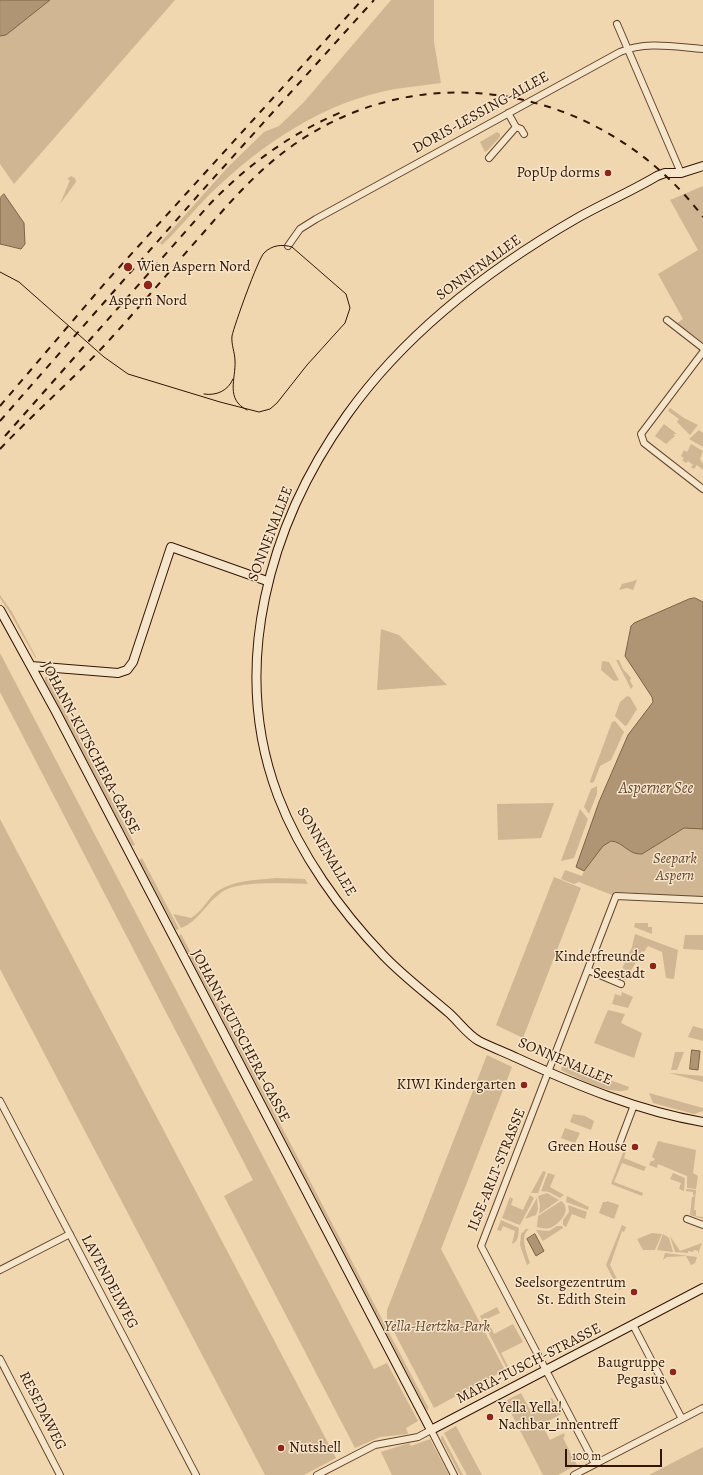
<!DOCTYPE html>
<style>
body{margin:0}
#map{position:relative;width:703px;height:1475px;overflow:hidden;background:#f0d7af;font-family:Alegreya,serif}
canvas{display:block}
.scale{position:absolute;left:565px;top:1449px;width:97px;height:18px;box-sizing:border-box;border:2px solid #351502;border-top:0;padding-left:5px;font-size:12px;line-height:14px;white-space:nowrap;color:#351502;-webkit-text-stroke:3px #f5e5cb;paint-order:stroke}
</style>
<div id="map">
<canvas width="703" height="1475"></canvas>
<div class="scale">100 m</div>
</div>
<script>
const context = document.querySelector('canvas').getContext('2d');
context.lineJoin = 'round';
function fill(path, color) { context.fillStyle = color; context.fill(path, 'evenodd'); }
function trace(path, color, width, dash) { context.strokeStyle = color; context.lineWidth = width; context.lineCap = dash ? 'butt' : 'round'; context.setLineDash(dash || []); context.stroke(path); }
function drawText(font, color, halo, rows, align = 'center') {
  context.font = font + ' Alegreya,serif'; context.lineWidth = 3; context.setLineDash([]); context.textBaseline = 'middle'; context.strokeStyle = halo; context.fillStyle = color; for (const [text, x, y, turn = 0] of rows) {
    context.save(); context.translate(x, y); context.rotate((+turn || 0) * Math.PI / 180); context.textAlign = isNaN(turn) ? turn : align; if (halo) context.strokeText(text, 0, 0); context.fillText(text, 0, 0); context.restore();
  }
}
const green = new Path2D(`
 M0 0H175L14 184 0 164Z
 M391 0H434V42L441 83C426 85 410 87 395 89 323 102 262 144 210 194 193 211 179 229 162 245L160 243 228 167 264 132 279 126 304 102Z
 M497 132 500 134V137L487 151 485 152 480 142Z
 M71 176 75 178 76 182 60 204 70 180 67 179Z
 M703 186V343L677 323 683 319 658 274 698 250 670 200Z
 M670 408 684 418 698 425 690 435 677 422 679 419 668 411Z
 M664 424 677 434H673L675 436 666 444 655 436Z
 M699 430 703 433V447L689 439Z
 M691 444 703 451 700 459 703 464V470L697 465 694 469 691 467 693 465 688 461 686 463 682 460 684 458 681 456 684 450 687 452Z
 M637 580 633 590 627 588 619 590 622 584Z
 M0 595 12 612 36 657V659L10 613 0 598Z
 M381 629 399 635 447 685 377 690Z
 M0 653 374 1369 387 1363 418 1421 406 1428 408 1434 380 1437 355 1448 224 1196 253 1180 0 692Z
 M616 660H619L623 669 631 678 630 681 633 686 631 689Z
 M602 661 609 662 619 680 614 681 601 670Z
 M45 677H47L135 845 132 846 45 681Z
 M627 696 630 697 637 709 627 725 625 726 615 716 620 702Z
 M615 721 624 732 611 760 600 766 594 782 591 783 590 781 612 722Z
 M597 786V794L589 814 584 807 591 789Z
 M554 803 541 838 498 840 497 804Z
 M580 809 588 819 574 858 561 861Z
 M0 819 336 1458 304 1475H265L0 969Z
 M681 824 703 827V897L619 892 612 895 579 882 574 884 561 879 565 870 582 876C585 866 596 860 597 849L608 842 615 841 642 854 681 830Z
 M142 858 179 929 176 930 139 860Z
 M554 877 581 888 523 1038 496 1025Z
 M277 878 305 879 308 884C287 884 239 880 222 892 206 903 199 921 181 928L173 914 191 918C201 912 206 902 214 894 230 880 257 880 277 878Z
 M635 923H648V927H652V934L634 927Z
 M181 934 428 1407V1411L426 1409 179 936Z
 M635 934 678 950 674 979 666 978 662 952 648 946 644 952 642 951 626 980 618 977 621 972H624L621 971 632 947Z
 M685 935H703V950L683 949Z
 M622 992 633 997 628 1008 612 1004 615 994 621 996Z
 M608 1010 625 1014 621 1023 642 1033 634 1058 594 1043Z
 M693 1026 703 1029V1041L688 1037Z
 M675 1052H684L677 1070H671Z
 M487 1055 512 1067 441 1249 505 1370 434 1408 392 1328 387 1319V1310Z
 M563 1063 629 1087 628 1090C607 1095 579 1079 561 1070Z
 M669 1073 703 1076V1082Z
 M649 1093 703 1108V1111L694 1114 653 1103Z
 M573 1114 585 1116 594 1121 591 1130 570 1122Z
 M565 1128 580 1133 575 1143 561 1138Z
 M658 1141 696 1150 693 1173 698 1176 696 1189 687 1188V1176L658 1164 657 1168 649 1165 651 1161H653L655 1159 652 1157Z
 M624 1150 626 1151 624 1158 646 1167 644 1171 622 1163 614 1182 643 1193 642 1196 611 1184Z
 M543 1171 546 1172 538 1193H531Z
 M548 1173 555 1175 550 1187 564 1195 560 1198 549 1192 541 1191Z
 M673 1173 685 1178 684 1191 679 1189 681 1183 670 1179Z
 M686 1189 696 1190 694 1210H696V1216L703 1217V1219L690 1215 692 1197 695 1196 693 1195V1192L686 1191Z
 M547 1193 559 1200 539 1214 540 1205 538 1196Z
 M530 1195 534 1198 520 1225 502 1218 510 1197 513 1199 511 1205 523 1210Z
 M567 1196 589 1207 588 1210 566 1202Z
 M537 1198 538 1209 536 1215 525 1219Z
 M561 1201C573 1209 560 1224 550 1228 546 1229 541 1228 537 1227L538 1216Z
 M607 1201 619 1205 614 1219 599 1213 603 1202H606Z
 M568 1205 587 1212 585 1219 572 1214 566 1227 563 1225V1220L569 1212Z
 M501 1220 519 1228C518 1235 519 1241 512 1244L515 1231 503 1226 501 1231 497 1230Z
 M622 1225 626 1227 624 1232 622 1231 610 1265 622 1289 619 1290 606 1265Z
 M557 1226H562L563 1228 543 1241 536 1230 549 1231Z
 M526 1229H529C519 1236 527 1253 530 1263L527 1265 520 1245 521 1234Z
 M652 1233 662 1234 655 1250H643L637 1239Z
 M663 1234 669 1238 673 1252 657 1250Z
 M670 1236 680 1251 702 1243 698 1254V1251L694 1250 693 1252 688 1251V1253L675 1252Z
 M665 1253 697 1257 695 1263 691 1265 686 1256 667 1257 663 1260Z
 M497 1307 500 1313 487 1319 494 1334 513 1324 523 1342 501 1353 509 1368 507 1369 480 1316Z
 M521 1393 530 1410 552 1398 561 1414 542 1425 550 1440 564 1433 565 1436 563 1438 577 1465 558 1475H543L505 1401Z
 M456 1426 482 1475H467L444 1433Z
 M442 1435 463 1475H460L441 1439Z
 M430 1439 449 1475H392L381 1452 409 1443 411 1446Z
 M703 1447V1475H649Z`);
const water = new Path2D(`
 M0 0H50L6 35 0 36Z
 M4 194 24 223 25 244 21 249 0 244V198Z
 M695 598 703 602V829L684 828 642 854C628 855 624 842 611 841L603 846 584 871 576 867 599 802 628 735 653 702 652 697 625 656 631 626 634 623 689 599Z
 M692 1050 700 1051 698 1070 690 1069Z
 M535 1234 544 1251 536 1256 527 1239Z`);
const street = new Path2D(`
 M617 24 681 173
 M508 113 516 127 521 129 524 134
 M489 158 516 127
 M288 246 300 229 316 219 620 52C646 41 675 47 703 49
 M667 320 703 348
 M703 352 641 434 644 443 703 489
 M588 970 621 984
 M0 1101 196 1475
 M620 1142 634 1105
 M687 1219 703 1225
 M0 1270 70 1234
 M633 1325 682 1419
 M0 1359 60 1475
 M595 1464 481 1246 616 896 703 900
 M317 1475 375 1445 418 1437 431 1430 454 1475
 M574 1475 703 1408`);
const secondary = new Path2D(`
 M703 166 681 173H665L657 176C632 191 604 203 579 217 490 268 406 332 347 415 269 524 229 667 278 796 300 854 340 910 383 955 403 976 427 994 449 1013 459 1022 468 1035 479 1041 491 1047 504 1052 517 1058 576 1085 638 1111 703 1122
 M0 610 55 710 431 1430 703 1288
 M31 666 118 673 127 670 133 662 171 547 267 581`);
const tram = new Path2D(`
 M0 272 19 282 104 357 128 374 220 402 259 412 270 409 277 403 307 365 345 323 350 308 346 294 292 247C282 244 272 245 264 253 258 259 234 326 232 336 231 344 235 353 235 361 236 379 225 399 247 410
 M204 394C216 396 228 391 233 379`);
const rail = new Path2D(`
 M0 406 105 283 362 0
 M0 421 201 192 374 0
 M5 436 208 206C247 165 291 133 344 111
 M0 449C37 410 77 376 113 336 144 302 173 267 204 232 231 201 258 170 292 146 427 50 606 89 703 217`);
const markers = [
 [608,173,4,"#8f2418"],
 [128,267,5,"#8f2418"],
 [148,285,5,"#8f2418"],
 [653,966,4,"#8f2418"],
 [524,1085,4,"#8f2418"],
 [635,1147,4,"#8f2418"],
 [634,1292,4,"#8f2418"],
 [673,1372,4,"#8f2418"],
 [490,1417,4,"#8f2418"],
 [281,1448,4,"#8f2418"]
];
const streetNames = [
 ["DORIS-LESSING-ALLEE",481,113,-29],
 ["SONNENALLEE",479,268,-36],
 ["SONNENALLEE",271,534,-69],
 ["JOHANN-KUTSCHERA-GASSE",90,748,62],
 ["SONNENALLEE",326,852,59],
 ["JOHANN-KUTSCHERA-GASSE",240,1036,62],
 ["SONNENALLEE",565,1062,23],
 ["ILSE-ARLT-STRASSE",497,1170,-68],
 ["LAVENDELWEG",109,1282,62],
 ["MARIA-TUSCH-STRASSE",529,1364,-27],
 ["RESEDAWEG",42,1411,63]
];
const poiNames = [
 ["PopUp dorms",600,173],
 ["Wien Aspern Nord",137,267,"left"],
 ["Aspern Nord",148,301,"center"],
 ["Kinderfreunde",645,957],
 ["Seestadt",645,974],
 ["KIWI Kindergarten",516,1085],
 ["Green House",627,1147],
 ["Seelsorgezentrum",626,1283],
 ["St. Edith Stein",626,1300],
 ["Baugruppe",665,1363],
 ["Pegasus",665,1380],
 ["Yella Yella!",498,1408,"left"],
 ["Nachbar_innentreff",498,1425,"left"],
 ["Nutshell",289,1448,"left"]
];
const parkNames = [
 ["Seepark",675,859],
 ["Aspern",675,876],
 ["Yella-Hertzka-Park",437,1327]
];
const waterNames = [
 ["Asperner See",656,789]
];
fill(green, '#d0b692');
fill(water, '#b09574');
trace(water, '#7f6246', 1);
trace(street, '#64462d', 8);
trace(secondary, '#351502', 10);
trace(street, '#f5e5cb', 6);
trace(secondary, '#f5e5cb', 8);
trace(tram, '#351502', 1);
trace(rail, '#351502', 2, [7, 7]);
for (const [x, y, r, color] of markers) { const dot = new Path2D(); dot.arc(x, y, r, 0, 2 * Math.PI); context.fillStyle = color; context.fill(dot); trace(dot, '#f5e5cb', 1.5); }
drawText('15px', '#351502', '#f5e5cb', streetNames);
drawText('15px', '#351502', '#f5e5cb', poiNames, 'right');
drawText('italic 15px', '#64452d', '#f5e5cb', parkNames);
drawText('italic 16px', '#664830', '#f5e5cb', waterNames);
</script>
